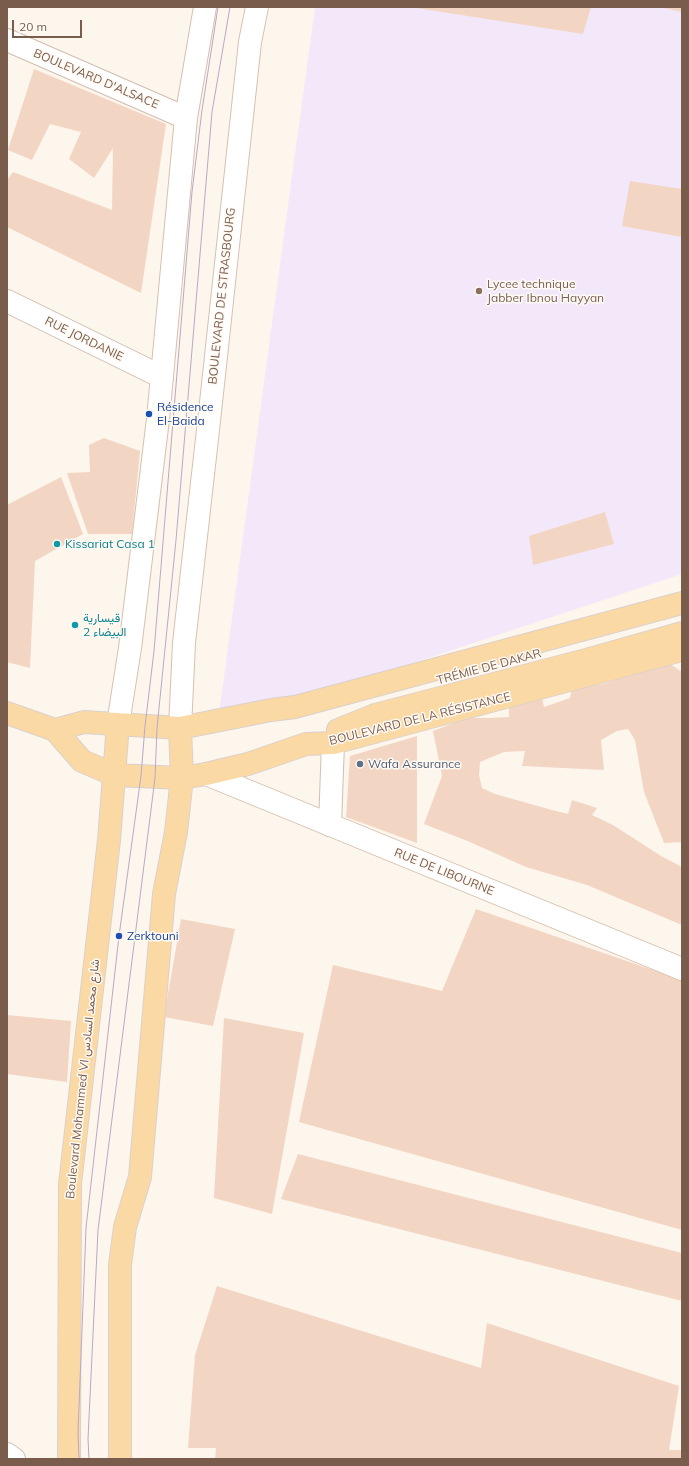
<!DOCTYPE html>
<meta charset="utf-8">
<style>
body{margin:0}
#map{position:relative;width:689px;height:1466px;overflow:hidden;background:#fdf6ec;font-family:Mulish,sans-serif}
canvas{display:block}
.frame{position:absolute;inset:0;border:8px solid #7a5c4d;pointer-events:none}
.scale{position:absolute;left:12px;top:20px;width:70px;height:18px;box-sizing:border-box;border:2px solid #7a5c4d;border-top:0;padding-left:5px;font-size:12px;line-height:14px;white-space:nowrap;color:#7a5c4d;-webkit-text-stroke:3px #fffaf3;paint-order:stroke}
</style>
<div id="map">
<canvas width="689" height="1466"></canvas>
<div class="frame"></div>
<div class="scale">20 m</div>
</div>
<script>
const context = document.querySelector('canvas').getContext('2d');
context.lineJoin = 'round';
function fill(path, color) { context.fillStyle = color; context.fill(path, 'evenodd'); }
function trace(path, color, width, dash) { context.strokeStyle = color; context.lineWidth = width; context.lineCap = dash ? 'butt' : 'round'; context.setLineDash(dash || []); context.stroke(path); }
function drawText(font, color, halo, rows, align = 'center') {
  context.font = font + ' Mulish,Vazirmatn,sans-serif'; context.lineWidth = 3; context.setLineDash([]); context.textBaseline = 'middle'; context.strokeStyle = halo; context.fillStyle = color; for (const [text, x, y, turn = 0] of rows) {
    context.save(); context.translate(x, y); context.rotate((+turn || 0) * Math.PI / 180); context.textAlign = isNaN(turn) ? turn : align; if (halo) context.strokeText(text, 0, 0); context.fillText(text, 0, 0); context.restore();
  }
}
const education = new Path2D(`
 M315 7H682V574L271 710 218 721Z`);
const building = new Path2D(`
 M410 7H591L583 34Z
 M664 7H682V12L664 8Z
 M34 69 166 124 141 293 7 227V180L13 172 112 210 113 148 94 178 69 159 81 132 50 124 32 160 8 150Z
 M630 181 682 189V237L622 226Z
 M104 438 140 451 132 534H88L67 473 90 472 89 445Z
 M61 477 83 534 35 561 30 668 7 662V505Z
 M605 512 614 544 533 565 529 536Z
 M667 662 682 672V733H681L682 737V842L664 843 644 792 635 740 628 729 617 731 601 740 604 770 522 766 525 751 504 752 480 762 479 775 482 788 495 794 552 810 568 814 572 800 597 808 592 815 613 825 661 856 682 867V925L587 885 526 867 470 842 424 824 442 776 433 731 467 718H489L509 717V706L542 697 544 707 570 698 572 688 603 684Z
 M417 736V843L346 817 350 756Z
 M476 909 682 980V1230L299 1122 333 965 442 991Z
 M181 919 235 929 213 1026 164 1017Z
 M7 1015 71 1021 67 1082 7 1074Z
 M224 1018 304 1033 272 1214 214 1198Z
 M298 1154 682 1253V1301L281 1199Z
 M217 1286 481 1368 487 1323 679 1386 669 1450H682V1459H215L216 1448H188L195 1355Z`);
const minor = new Path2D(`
 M7 40 186 118
 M7 301 162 377
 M330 825 333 743
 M7 1454 14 1459`);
const secondary = new Path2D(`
 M118 724 130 648 158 419 186 118 205 7
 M180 728 184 643 209 421 250 42 257 7
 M206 774 682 969`);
const primary = new Path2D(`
 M7 713 55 730 82 761 115 775 182 778 206 774 248 764 306 744 333 743 682 650
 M55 730 84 722 180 728 271 710 295 707 682 603
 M338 730 375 715 586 660 682 633
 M69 1459 70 1184 109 840 118 724
 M120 1459V1265L125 1227 140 1177 164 894 176 832 182 778 180 728`);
const tram = new Path2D(`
 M79 1459 78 1432 86 1228 119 936 141 776 145 726 154 651 192 192 202 110 218 7
 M89 1459 88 1439 98 1230 155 778 157 728 176 540 212 112 230 7`);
const markers = [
 [479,291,4,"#8d6e63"],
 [149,414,4,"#1a4fb4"],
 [57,544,4,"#0f9aa8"],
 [75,625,4,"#0f9aa8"],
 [360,764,4,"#5c6f8a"],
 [119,936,4,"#1a4fb4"]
];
const streetNames = [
 ["BOULEVARD D'ALSACE",96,79,23],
 ["BOULEVARD DE STRASBOURG",222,296,-84],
 ["RUE JORDANIE",84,339,26],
 ["TRÉMIE DE DAKAR",489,667,-15],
 ["BOULEVARD DE LA RÉSISTANCE",420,719,-14],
 ["RUE DE LIBOURNE",444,872,22],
 ["Boulevard Mohammed VI شارع محمد السادس",83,1079,-84]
];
const educationNames = [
 ["Lycee technique",487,284],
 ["Jabber Ibnou Hayyan",487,298]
];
const transitNames = [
 ["Résidence",157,407],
 ["El-Baida",157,421],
 ["Zerktouni",127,936]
];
const cultureNames = [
 ["Kissariat Casa 1",65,544],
 ["قيسارية",83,618],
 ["البيضاء 2",83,632]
];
const serviceNames = [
 ["Wafa Assurance",368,764]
];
fill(education, '#f3e8fa');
fill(building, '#f3d5c3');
trace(minor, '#d1beb0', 24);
trace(secondary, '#d6c0b0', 24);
trace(primary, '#dad1cd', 24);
trace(minor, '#fff', 22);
trace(secondary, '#fff', 22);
trace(primary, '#fbd9a5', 22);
trace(tram, '#b9a8c9', 1);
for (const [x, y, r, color] of markers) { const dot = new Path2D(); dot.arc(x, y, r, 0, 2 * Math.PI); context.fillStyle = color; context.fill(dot); trace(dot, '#fffaf3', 1.5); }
drawText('12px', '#7a5c4d', '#fffaf3', streetNames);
drawText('12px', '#785e54', '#fffaf3', educationNames, 'left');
drawText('12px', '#164399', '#fffaf3', transitNames, 'left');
drawText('12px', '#0d838f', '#fffaf3', cultureNames, 'left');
drawText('12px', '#4e5e75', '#fffaf3', serviceNames, 'left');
</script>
